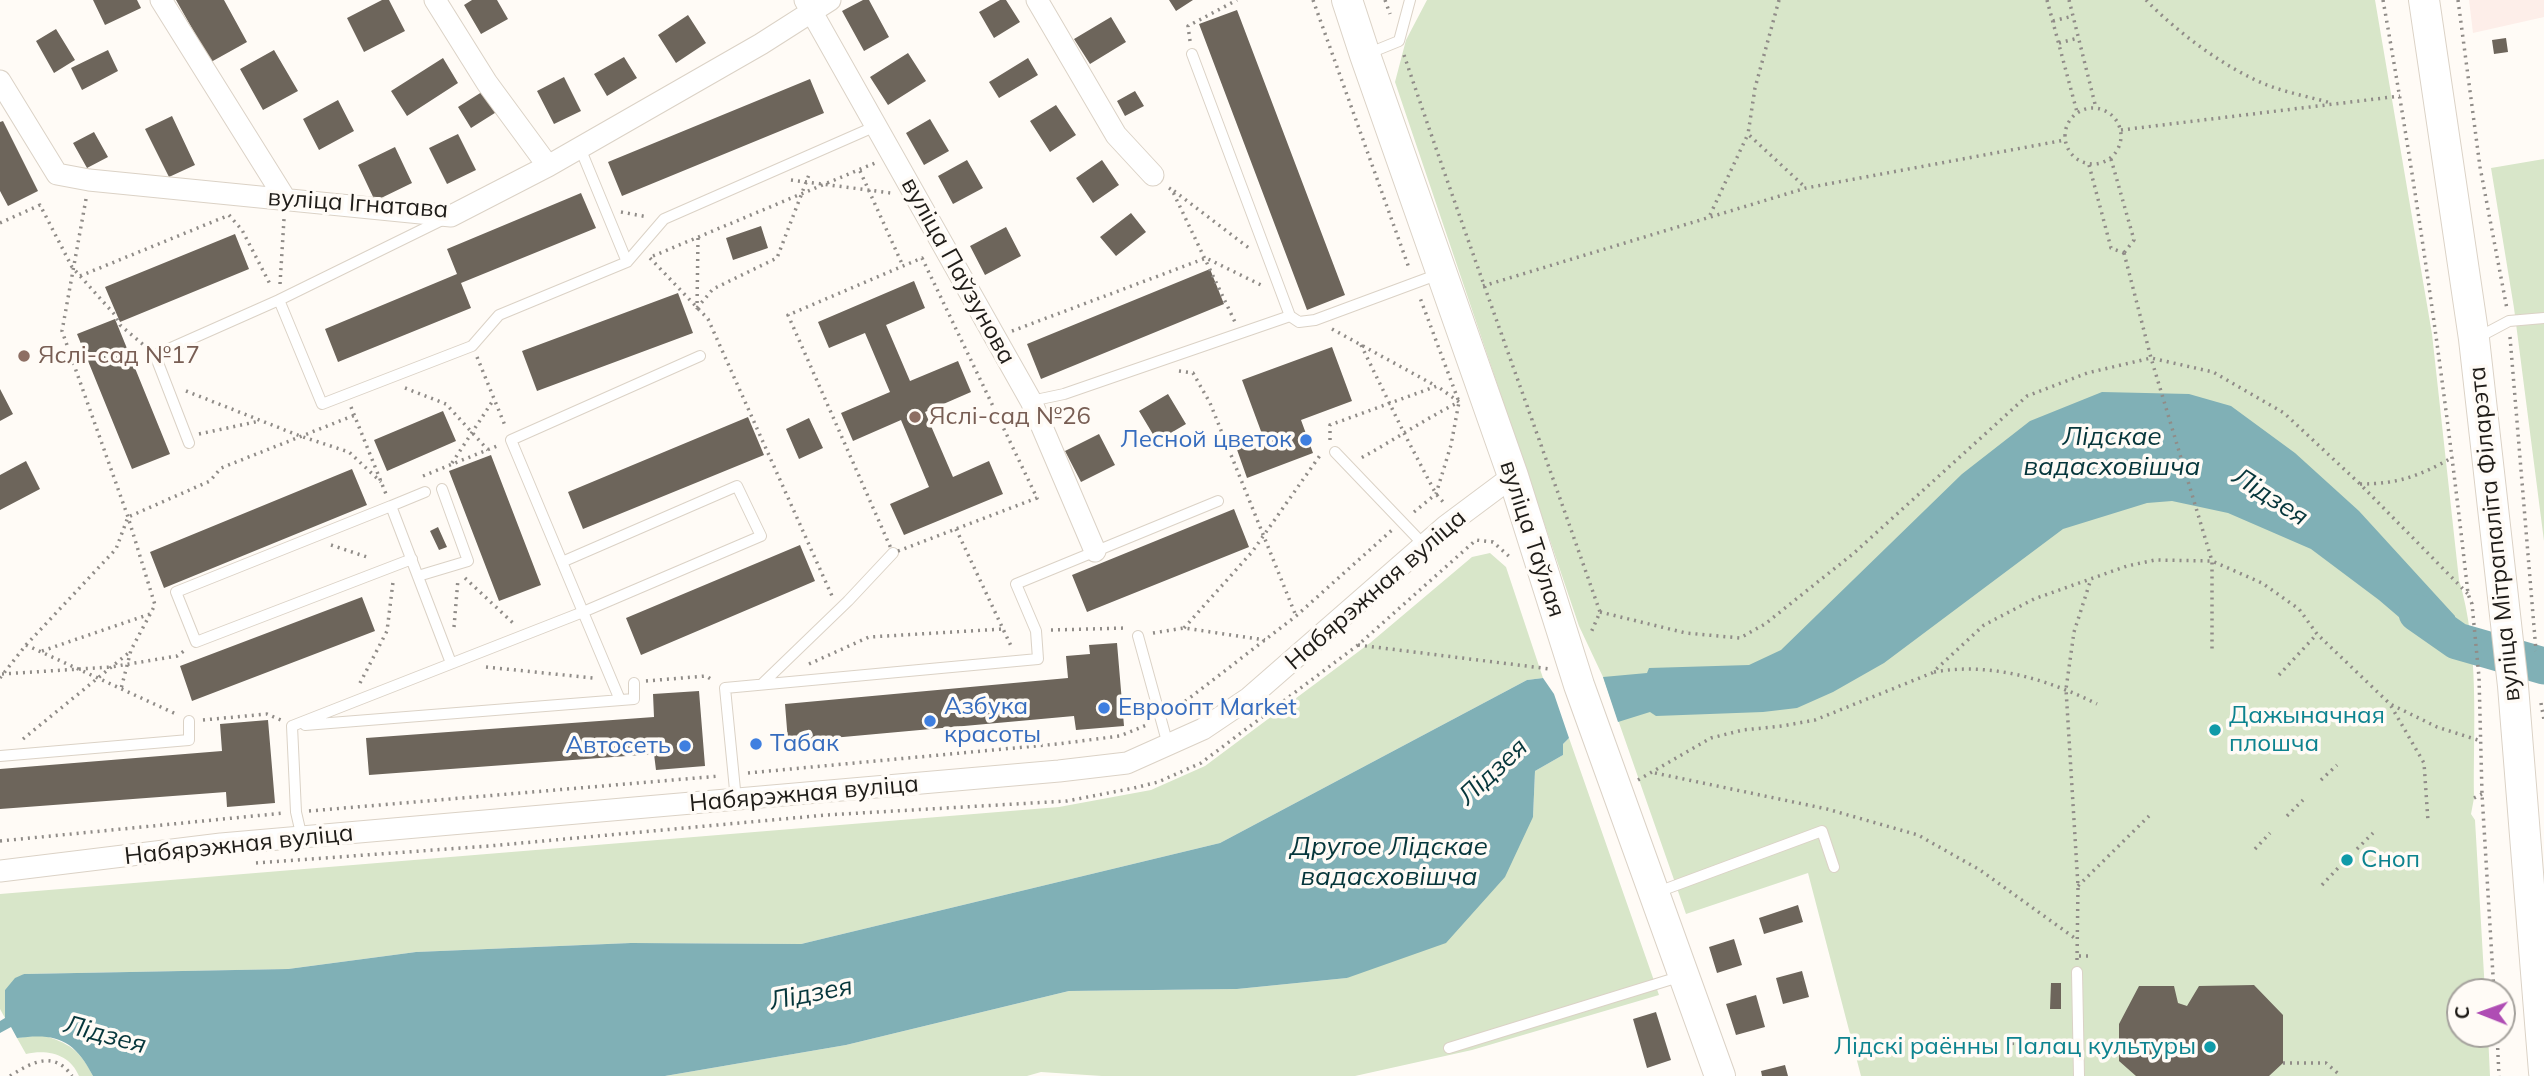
<!DOCTYPE html>
<meta charset="utf-8">
<style>
body{margin:0}
#map{position:relative;width:2544px;height:1076px;overflow:hidden;background:#fffbf6;font-family:Mulish,sans-serif}
canvas{display:block}
.north{position:absolute;left:2446px;top:978px;width:70px;height:70px;box-sizing:border-box;background:#fffbf6;border:2px solid #a5a29d;border-radius:50%;rotate:271deg;font-size:19px;font-weight:700;line-height:28px;text-align:center;color:#1f1c18}
.north::after{content:'';display:block;margin:auto;width:24px;height:32px;background:#af4db4;clip-path:polygon(50% 0,100% 100%,50% 72%,0 100%)}
</style>
<div id="map">
<canvas width="2544" height="1076"></canvas>
<div class="north">С</div>
</div>
<script>
const context = document.querySelector('canvas').getContext('2d');
context.lineJoin = 'round';
function fill(path, color) { context.fillStyle = color; context.fill(path, 'evenodd'); }
function trace(path, color, width, dash) { context.strokeStyle = color; context.lineWidth = width; context.lineCap = dash ? 'butt' : 'round'; context.setLineDash(dash || []); context.stroke(path); }
function drawText(font, color, halo, rows, align = 'center') {
  context.font = font + ' Mulish,sans-serif'; context.lineWidth = 7; context.setLineDash([]); context.textBaseline = 'middle'; context.strokeStyle = halo; context.fillStyle = color; for (const [text, x, y, turn = 0] of rows) {
    context.save(); context.translate(x, y); context.rotate((+turn || 0) * Math.PI / 180); context.textAlign = isNaN(turn) ? turn : align; if (halo) context.strokeText(text, 0, 0); context.fillText(text, 0, 0); context.restore();
  }
}
const commercial = new Path2D(`
 M2469 0H2544V17L2473 33Z`);
const green = new Path2D(`
 M1427 0H2375L2432 334 2459 580C2480 649 2473 727 2474 798L2471 814 2475 820 2485 992H2460V1034H2488L2490 1076H1861L1808 873 1686 914 1603 677 1579 626 1395 82 1406 40Z
 M2544 159V541L2514 308 2491 168Z
 M1490 553 1506 567 1543 678 1527 680 1220 843 801 944 631 943 416 952 288 969 24 974 5 990V1018L0 1009V894L1059 807 1151 790 1205 766 1370 643 1472 557Z
 M1569 738 1659 995 1472 1050 1355 1076H1102L1041 1072 1027 1076H665L846 1045 1069 991 1237 989 1347 978 1533 817 1535 771 1563 755V744Z
 M42 1035C69 1043 80 1050 93 1076H79C70 1054 47 1049 26 1054L17 1038Z`);
const water = new Path2D(`
 M2102 392 2189 394 2231 406 2295 453 2359 511 2455 616 2457 658 2420 635 2379 600 2311 549 2228 513 2172 501 2147 503 2063 529 1884 663 1833 692 1797 708 1763 712 1656 716 1650 712 1618 722 1603 677 1647 673 1649 668 1749 665 1781 650 1962 474 2030 421Z
 M1543 678 1554 694 1569 738 1563 744V755L1535 771 1533 817 1505 877 1446 943 1347 978 1237 989 1069 991 846 1045 665 1076H93C74 1039 56 1033 17 1038L11 1027 0 1033V1021L5 1018V990L15 978 24 974 288 969 416 952 631 943 801 944 1220 843 1527 680Z`);
const river = new Path2D(`
 M2417 613 2457 641 2544 666`);
const building = new Path2D(`
 M93 0H137L141 8 105 25Z
 M176 0H224L247 42 211 62Z
 M382 0H389L405 31 364 52 347 18Z
 M472 0H497L508 19 481 34 464 5Z
 M863 0H869L889 37 864 51 842 11Z
 M1000 0H1006L1020 22 994 38 979 12Z
 M1169 0H1193L1176 11Z
 M1237 10 1345 295 1307 310 1199 24Z
 M688 15 706 43 676 63 658 35Z
 M1111 17 1126 42 1090 64 1074 39Z
 M56 29 75 60 54 73 36 41Z
 M2506 38 2508 52 2494 54 2492 40Z
 M108 50 118 71 82 90 71 68Z
 M274 50 298 91 263 110 240 69Z
 M908 53 926 81 888 105 870 77Z
 M624 57 637 78 607 96 594 74Z
 M443 58 458 83 407 116 391 91Z
 M1028 58 1038 75 999 98 989 82Z
 M564 77 581 111 554 124 537 91Z
 M810 79 824 113 622 196 608 162Z
 M485 90 498 111 471 128 458 107Z
 M1135 91 1144 106 1125 116 1117 101Z
 M338 100 354 131 319 150 303 119Z
 M1056 105 1076 135 1050 152 1030 121Z
 M172 116 195 165 169 177 145 129Z
 M930 119 949 151 924 165 906 133Z
 M3 121 38 191 8 206 0 191V122Z
 M94 132 108 157 87 168 73 143Z
 M458 134 476 170 447 184 429 148Z
 M395 147 412 183 375 201 358 165Z
 M967 160 983 188 953 204 938 176Z
 M1102 160 1119 185 1093 203 1076 178Z
 M581 193 596 228 461 283 471 308 338 362 325 329 457 274 447 249Z
 M1131 213 1146 232 1116 256 1100 237Z
 M761 226 768 248 733 260 726 238Z
 M1006 227 1021 256 985 275 970 246Z
 M235 234 249 269 120 322 105 287Z
 M1210 269 1224 304 1041 379 1027 344Z
 M914 281 925 308 886 325 910 381 958 361 971 392 925 412 953 477 989 461 1003 494 904 535 890 504 929 487 901 420 853 441 841 413 890 392 865 333 829 348 818 322Z
 M678 293 693 333 537 391 522 351Z
 M115 319 170 454 132 469 77 334Z
 M1332 347 1352 401 1301 420 1313 453 1247 478 1235 444 1262 434 1242 380Z
 M0 389 13 414 0 421Z
 M1168 394 1186 424 1157 441 1139 411Z
 M443 411 456 441 387 471 374 440Z
 M748 417 764 455 583 529 568 492Z
 M809 418 823 448 799 459 786 429Z
 M1099 434 1115 465 1081 482 1065 451Z
 M491 455 541 585 499 601 449 471Z
 M26 461 40 489 0 510V475Z
 M352 469 367 505 164 588 150 552Z
 M1234 509 1249 547 1087 612 1072 575Z
 M438 527 447 547 439 550 430 531Z
 M800 545 815 581 641 655 626 618Z
 M362 597 375 631 192 701 180 666Z
 M1117 643 1124 726 1076 730 1074 716 788 742 785 704 1068 678 1066 656 1090 654 1089 645Z
 M699 691 705 766 656 770 654 754 369 775 366 738 654 717 653 694Z
 M268 720 275 803 227 807 226 792 0 809V769L222 751 220 724Z
 M1798 905 1803 922 1764 934 1759 918Z
 M1734 939 1742 965 1717 973 1709 947Z
 M1802 971 1809 997 1783 1004 1776 978Z
 M2051 983H2061V1009H2050Z
 M2254 985 2283 1015V1063L2269 1076H2136L2119 1061V1024L2139 986H2174L2178 1003 2187 1006 2199 986Z
 M1756 995 1765 1027 1736 1035 1726 1004Z
 M1656 1012 1671 1060 1647 1068 1633 1019Z
 M1785 1065 1788 1076H1762L1761 1071Z`);
const path = new Path2D(`
 M1313 0 1409 268
 M1385 0 1390 14
 M1779 0 1755 88 1748 134 1806 188
 M2047 0 2077 112
 M2069 0 2096 108
 M2146 0C2178 33 2225 68 2267 85 2288 93 2310 97 2331 103
 M2383 0C2418 197 2446 395 2468 594L2472 604 2479 677 2482 794 2494 992
 M2458 0 2480 167 2507 309
 M2053 21 2073 16
 M1190 41 1188 26 1237 0
 M2059 43 2078 38
 M1404 55C1467 241 1535 426 1600 612L1590 635
 M2065 136a28 28 0 1 1 56 0a28 28 0 1 1-56 0Z
 M2121 130 2400 96
 M2111 159 2134 240 2124 253
 M2089 165 2111 248 2124 253
 M860 171 903 266
 M791 180 891 193
 M1169 188 1172 190 1235 322
 M1174 191 1249 248
 M86 199 62 331 128 517 155 605 131 650 121 689
 M621 212 648 217
 M229 215 242 230 271 286
 M1710 215 1748 134
 M0 223 40 205 72 267 115 315 120 325 146 347
 M698 238 697 308 713 289 777 258 810 172
 M2124 253 2151 358 2212 561V649
 M653 256 875 163
 M650 258 708 319 832 596
 M922 258 1037 498 893 553 788 315Z
 M80 276 227 216
 M280 284 284 219
 M1483 286 1806 188 2065 140
 M1332 329 1436 386
 M1012 331 1206 258 1261 285
 M2510 337 2536 651
 M1361 345 1405 435 1436 494 1445 504
 M477 357 506 428
 M1179 371 1193 373 1210 403 1296 616
 M405 388 446 404 488 450
 M186 391 300 436 349 452 381 482
 M351 407 386 494
 M199 434 260 421
 M1330 440V425L1437 386 1459 402C1425 419 1394 440 1361 458
 M452 463 494 399
 M423 476 497 446
 M2360 484C2398 484 2420 476 2453 457
 M1414 512 1436 494 1451 445 1459 402 1419 295
 M956 529 1011 646
 M331 545 370 558
 M465 578 513 623
 M1600 612 1686 633 1740 638 1765 624 1854 553 2027 396 2087 373 2151 358 2213 372 2284 413 2360 484 2468 594
 M454 627 458 579
 M1184 628 1252 552 1321 454
 M1051 630 1127 628
 M1153 633 1184 628 1265 640
 M26 645 176 714
 M1358 645 1550 669
 M42 651 150 614
 M809 664 869 637 1003 629
 M486 667 593 678
 M1934 672C1990 662 2047 679 2097 704
 M2 674 111 667 177 656 184 651
 M2279 675 2317 634
 M0 678 26 645 116 549 128 517 210 481 221 468 355 415
 M646 681 706 676 714 681
 M360 683 387 631 393 582
 M2541 703 2544 720
 M2391 706 2424 763 2428 821
 M1174 710 1296 616 1392 530
 M203 720 267 714 281 720
 M23 739 131 651
 M748 773 1057 744 1120 736 1149 724
 M1655 773 1827 809 1918 835 1980 870 2076 939
 M1638 780 1711 738 1743 730 1782 726 1815 720 1932 673 1984 625 2034 599 2127 566 2155 560 2212 561 2262 583 2299 609 2317 634 2390 704 2437 727 2481 741
 M2321 780 2337 765
 M2474 798 2482 794
 M309 811 720 776
 M2287 816 2303 800
 M0 841 284 813
 M2255 849 2270 833
 M2357 849 2373 833
 M256 863 489 846 826 815 1067 801 1134 788 1158 782 1201 763 1358 645 1476 540 1493 542 1512 559
 M2322 885 2339 867
 M2078 886 2149 816
 M2079 956H2093
 M2077 960 2078 886 2066 689 2074 632 2091 579
 M2497 1034 2499 1076
 M1949 1045 2066 1042
 M2283 1063H2326L2341 1076
 M10 1076C32 1062 54 1050 72 1076`);
const service = new Path2D(`
 M1192 54 1290 316 1299 322 1315 320 1439 274
 M1367 54 1399 41 1410 0
 M580 148 627 262
 M444 219 279 300 322 404 472 346 499 315 627 262 664 219 876 126
 M2477 338 2509 321 2544 318
 M1031 401 1064 394 1290 316
 M189 443 155 355 279 300
 M1335 452 1424 545
 M391 506 425 492
 M412 559 196 642 176 592 391 506 451 663
 M562 562 737 486 761 536 583 612 620 700
 M418 576 468 561 442 489
 M1138 636 1168 745
 M762 684 848 601 893 553
 M305 725 634 699V683
 M292 726 583 612 511 440 700 356
 M292 726 296 812 302 838
 M0 756 189 740V721
 M736 800 725 688 1038 659 1036 631 1016 584 1218 501
 M1655 893 1822 831 1834 867
 M2077 972 2079 1076
 M1449 1048 1682 976`);
const minor = new Path2D(`
 M161 0 286 200
 M435 0 487 83 548 166
 M805 0 1031 401 1095 551
 M1037 0 1116 135 1153 175
 M0 81 57 174 89 180 451 216 548 166 761 44 830 0
 M0 871 221 844 1059 771 1127 763 1203 729 1249 698 1446 526 1513 476`);
const secondary = new Path2D(`
 M1347 0 1365 55 1513 476 1579 685 1720 1076
 M2424 0 2474 339 2513 686 2544 1072`);
const markers = [
 [24,356,7,"#8d6e63"],
 [915,417,7,"#8d6e63"],
 [1306,440,7,"#3f7fe0"],
 [1104,708,7,"#3f7fe0"],
 [930,721,7,"#3f7fe0"],
 [2215,730,7,"#0f9aa8"],
 [756,744,7,"#3f7fe0"],
 [685,746,7,"#3f7fe0"],
 [2347,860,7,"#0f9aa8"],
 [2210,1047,7,"#0f9aa8"]
];
const streetNames = [
 ["вуліца Ігнатава",358,204,4],
 ["вуліца Паўзунова",958,271,61],
 ["вуліца Мітрапаліта Філарэта",2495,534,-96],
 ["вуліца Таўлая",1532,539,72],
 ["Набярэжная вуліца",1376,590,-41],
 ["Набярэжная вуліца",804,794,-5],
 ["Набярэжная вуліца",239,845,-6]
];
const educationNames = [
 ["Яслі-сад №17",38,356],
 ["Яслі-сад №26",929,417]
];
const shopNames = [
 ["Лесной цветок",1292,440,"right"],
 ["Азбука",944,707],
 ["красоты",944,735],
 ["Евроопт Market",1118,708],
 ["Табак",770,744],
 ["Автосеть",671,746,"right"]
];
const cultureNames = [
 ["Дажыначная",2229,716],
 ["плошча",2229,744],
 ["Сноп",2361,860],
 ["Лідскі раённы Палац культуры",2196,1047,"right"]
];
const waterNames = [
 ["Лідскае",2112,437],
 ["вадасховішча",2112,467],
 ["Лідзея",2270,497,33],
 ["Лідзея",1493,772,-43],
 ["Другое Лідскае",1389,847],
 ["вадасховішча",1389,877],
 ["Лідзея",811,994,-11],
 ["Лідзея",105,1035,15]
];
fill(commercial, '#fdeee9');
fill(green, '#d8e6c9');
fill(water, '#80b0b6');
trace(river, '#80b0b6', 37);
fill(building, '#6d655b');
trace(service, '#dbd2c6', 12);
trace(minor, '#dbd2c6', 23);
trace(secondary, '#dbd2c6', 32);
trace(path, '#908c88', 3.5, [2, 5]);
trace(service, '#fff', 10);
trace(minor, '#fff', 21);
trace(secondary, '#fff', 30);
for (const [x, y, r, color] of markers) { const dot = new Path2D(); dot.arc(x, y, r, 0, 2 * Math.PI); context.fillStyle = color; context.fill(dot); trace(dot, '#fffbf6', 2.5); }
drawText('24px', '#1f1c18', '#fffbf6', streetNames);
drawText('24px', '#785e54', '#fffbf6', educationNames, 'left');
drawText('24px', '#366cbe', '#fffbf6', shopNames, 'left');
drawText('24px', '#0d838f', '#fffbf6', cultureNames, 'left');
drawText('italic 26px', '#06363b', '#fffbf6', waterNames);
</script>
